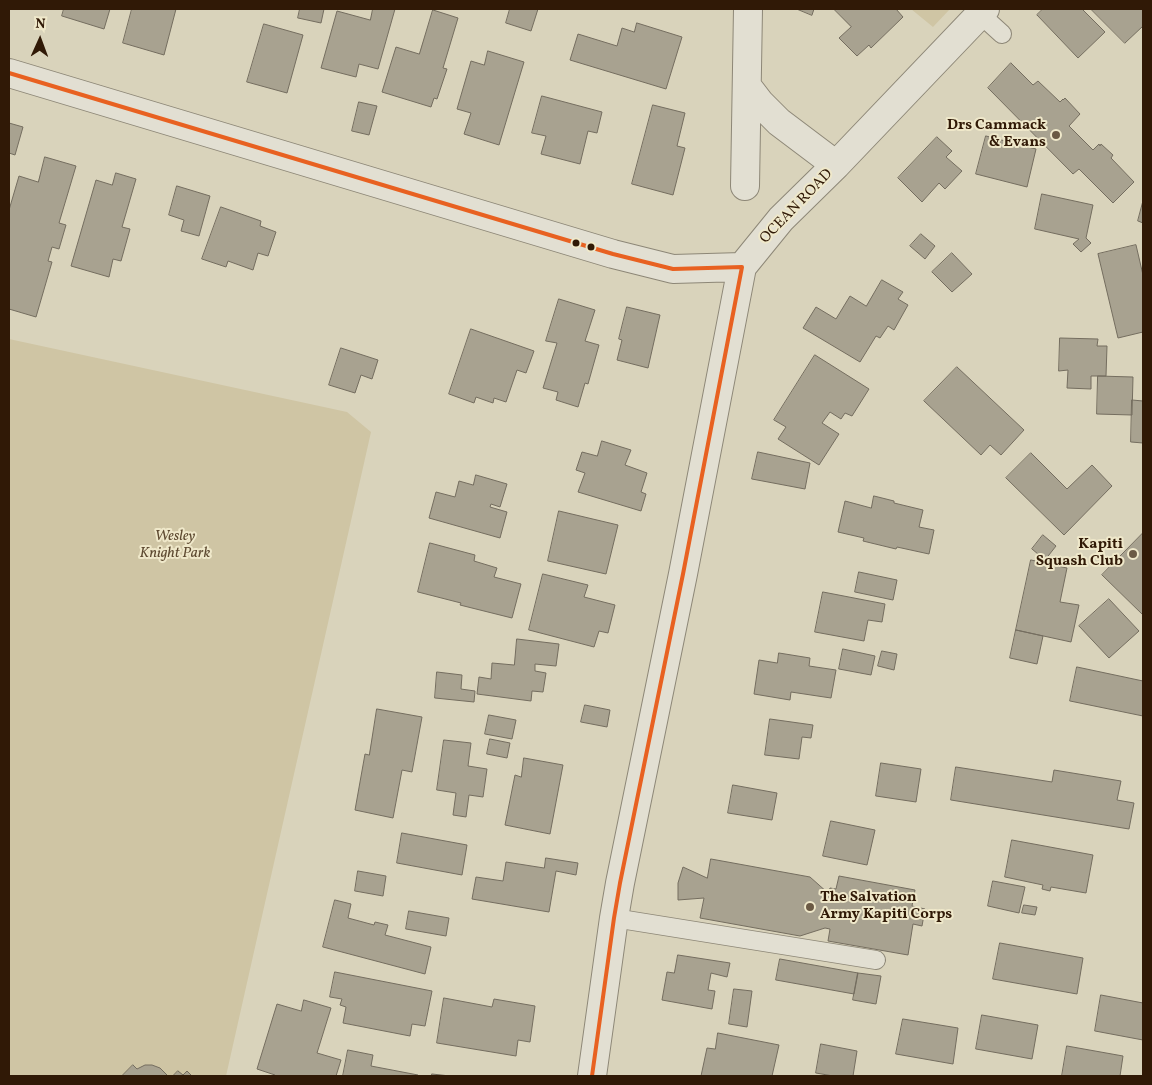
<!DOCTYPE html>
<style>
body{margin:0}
#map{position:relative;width:1152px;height:1085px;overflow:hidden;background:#d9d3bb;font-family:Vollkorn,serif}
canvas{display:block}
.frame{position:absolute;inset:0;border:10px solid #301906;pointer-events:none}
.north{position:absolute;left:15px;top:15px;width:50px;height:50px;-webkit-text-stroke:4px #efe8ca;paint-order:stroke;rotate:2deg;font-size:14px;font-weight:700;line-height:20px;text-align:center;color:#301906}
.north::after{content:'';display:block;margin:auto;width:18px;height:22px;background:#301906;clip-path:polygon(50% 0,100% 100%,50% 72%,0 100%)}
</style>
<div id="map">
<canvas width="1152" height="1085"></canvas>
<div class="frame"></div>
<div class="north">N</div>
</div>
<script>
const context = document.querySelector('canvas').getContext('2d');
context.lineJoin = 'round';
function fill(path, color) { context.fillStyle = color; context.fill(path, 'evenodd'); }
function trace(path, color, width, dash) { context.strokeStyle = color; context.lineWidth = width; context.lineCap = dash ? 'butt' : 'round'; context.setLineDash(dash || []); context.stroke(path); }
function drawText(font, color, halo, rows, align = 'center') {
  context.font = font + ' Vollkorn,serif'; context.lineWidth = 4; context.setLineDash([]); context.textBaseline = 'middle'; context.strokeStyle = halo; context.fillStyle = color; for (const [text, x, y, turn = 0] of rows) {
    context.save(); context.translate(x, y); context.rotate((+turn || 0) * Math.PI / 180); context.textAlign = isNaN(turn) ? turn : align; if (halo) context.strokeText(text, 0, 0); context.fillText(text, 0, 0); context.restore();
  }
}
const green = new Path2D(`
 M911 9H950L933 27Z
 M9 339 347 412 371 432 226 1076H9Z`);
const building = new Path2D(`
 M64 9H110L104 29 62 16Z
 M132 9H176L164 55 123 43Z
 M300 9H324L321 23 298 18Z
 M373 9H395L378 69 359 64 356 77 321 68 337 11 370 20Z
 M510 9H538L531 31 506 23Z
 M797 9H814L812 15Z
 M834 9H896L903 17 871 48 869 45 857 56 839 38 851 27Z
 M1043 9H1082L1105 32 1078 58 1037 15Z
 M1091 9H1143V26L1125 43Z
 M433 10 458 18 443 68 447 69 437 99 434 98 431 107 382 92 396 47 419 54Z
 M637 23 682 37 666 89 570 60 578 34 617 46 622 28 634 32Z
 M264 24 303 35 287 93 247 82Z
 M488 51 524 62 499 145 464 134 471 113 457 109 471 61 484 65Z
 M1011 63 1033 85 1038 81 1060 102 1063 99V100L1065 98 1080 114 1069 126 1093 150 1099 144 1100 146 1101 144 1113 155 1111 158 1134 182 1113 203 1079 169 1073 174 988 88Z
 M542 96 602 112 597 133 588 131 580 164 541 154 546 136 532 133Z
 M359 102 377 106 369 135 352 131Z
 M653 105 685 113 677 146 685 148 673 195 632 184Z
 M9 123 23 127 15 155 9 153Z
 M986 136 1036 149 1027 187 976 174Z
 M937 137 952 151 946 157 962 171 945 189 939 183 922 202 898 178Z
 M45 157 76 166 59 223 66 225 59 249 52 247 48 261 52 262 36 317 9 309V210L19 176 38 182Z
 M116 173 136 179 122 227 130 229 121 261 113 259 109 277 71 266 96 180 112 185Z
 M177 186 210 196 199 236 181 231 184 220 169 215Z
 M1042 194 1093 205 1086 238 1091 243 1081 252 1073 244 1079 239 1035 229Z
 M1143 201V223L1138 221Z
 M221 207 261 221 260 226 276 232 268 256 258 253 253 270 228 261 226 267 202 259Z
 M921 234 935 246 925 259 910 246Z
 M1136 245 1143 275V332L1118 338 1098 254Z
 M952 253 972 274 952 292 932 272Z
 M882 280 903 292 898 299 908 305 894 330 888 326 880 338 876 336 860 362 803 328 816 307 836 319 850 296 866 306Z
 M559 299 595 310 585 341 599 345 588 384 585 383 578 407 556 400 558 392 543 388 557 343 546 341Z
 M627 307 660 315 648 368 617 360 622 340 619 339Z
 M471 329 534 351 526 373 517 370 506 402 494 398 493 403 476 397 474 403 449 394Z
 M1060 338 1098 339 1097 346H1107L1106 376H1091V389L1067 388 1068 370 1059 371Z
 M341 348 378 360 372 379 361 375 355 393 329 385Z
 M815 355 869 389 852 416 845 413 841 419 830 412 822 423 839 434 819 465 778 439 786 427 774 420Z
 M957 367 1024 430 1001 455 990 445 981 455 924 401Z
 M1098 376 1133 377 1132 415 1097 414Z
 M1132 400 1143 401V443L1131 442Z
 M602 441 631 450 625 465 647 473 641 492 646 494 641 511 578 492 585 473 576 470 582 452 597 456Z
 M758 452 810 463 805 489 752 479Z
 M1031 453 1067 489 1092 465 1112 486 1064 535 1006 478Z
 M476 475 507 484 500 507 491 504 490 507 507 512 500 538 429 518 436 492 455 497 459 481 473 485Z
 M874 496 894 501V503L923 510 919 527 934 530 929 554 897 547 896 549 863 541 864 538 838 532 845 501 871 508Z
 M559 511 618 525 606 574 548 561Z
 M1143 533V615L1102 575Z
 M1043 535 1056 546 1045 560 1032 549Z
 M430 543 475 555 474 561 497 568 494 577 521 584 512 618 460 605 461 603 418 592Z
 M1031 560 1067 568 1060 602 1079 605 1071 642 1016 630Z
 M859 572 897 580 893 600 855 592Z
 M543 574 588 585 584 597 615 605 608 633 599 631 594 647 529 630Z
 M823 592 885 604 882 622 868 620 864 641 815 632Z
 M1109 599 1139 631 1109 658 1079 626Z
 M1016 630 1043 636 1037 664 1010 658Z
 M517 639 559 644 556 666 535 664V671L546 673 543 692 532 691 531 701 477 694 479 677 491 679 492 663 514 665Z
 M843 649 875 656 871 675 839 669Z
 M882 651 897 654 894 670 878 666Z
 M779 653 810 658 809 666 836 670 831 698 791 692 790 700 754 694 759 660 777 663Z
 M1077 667 1143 681V716L1070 701Z
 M437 672 462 675 461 689 475 691 474 702 435 698Z
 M585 705 610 710 607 727 581 722Z
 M377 709 422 717 412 772 402 770 393 818 355 810 365 754 369 755Z
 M489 715 516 720 512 739 485 734Z
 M770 719 813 725 811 738 802 737 799 759 765 755Z
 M490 739 510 743 507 758 487 754Z
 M444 740 471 743 468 766 487 769 483 797 469 795 466 817 453 815 456 793 437 790Z
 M524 758 563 765 550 834 505 825 515 775 521 777Z
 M881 763 921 769 916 802 876 796Z
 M956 767 1052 782 1054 770 1121 781 1117 800 1134 803 1129 829 951 800Z
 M733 785 777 793 772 820 728 813Z
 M831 821 875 830 867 865 823 856Z
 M402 833 467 845 462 875 397 863Z
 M1012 840 1093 855 1086 893 1051 887 1050 891 1042 889 1043 885 1005 877Z
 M546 858 578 863 576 875 556 871 549 912 472 899 476 877 503 881 506 862 544 868Z
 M711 859 810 877 828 893 830 888 836 889 839 876 915 890 912 906 925 909 922 926 913 924 908 955 828 941 830 929 825 928 800 936 700 918 704 898 678 900V883L683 867 707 878Z
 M358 871 386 876 383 896 355 891Z
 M993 881 1025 887 1019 913 988 906Z
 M335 900 351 904 348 918 374 925 375 922 388 925 385 935 431 947 425 974 323 947Z
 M1024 905 1037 907 1035 915 1022 913Z
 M409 911 449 918 446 936 406 929Z
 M1000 943 1083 958 1077 994 993 979Z
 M678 955 730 963 727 977 711 973 708 990 715 991 712 1009 662 1000 667 972 674 973Z
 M780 959 858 973 854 994 776 980Z
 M335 972 432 991 425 1026 412 1024 410 1036 343 1023 346 1007 340 1005 342 999 330 997Z
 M858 973 881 976 876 1004 853 1000Z
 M734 989 752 991 747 1027 729 1024Z
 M1101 995 1143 1003V1040L1095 1031Z
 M444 998 492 1007 494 999 535 1006 530 1042 518 1040 516 1056 437 1043Z
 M304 1000 331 1008 317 1053 341 1060 336 1076H274L275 1075 257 1069 277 1004 301 1011Z
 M982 1015 1038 1025 1032 1059 976 1049Z
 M903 1019 958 1028 953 1064 896 1054Z
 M718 1033 779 1045 772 1076H701L707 1048 715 1049Z
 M821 1044 857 1051 853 1076H833L816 1073Z
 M1067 1046 1123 1056 1120 1076H1062Z
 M348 1050 373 1055 371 1066 418 1075V1076H343Z
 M133 1065 137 1069 145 1065H152L160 1068 168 1076H122Z
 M178 1071 183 1075 187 1071 192 1076H173Z
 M432 1074 450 1076H432Z`);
const service = new Path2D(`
 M980 14 1002 34
 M614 918 876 960`);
const minor = new Path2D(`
 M9 73 613 254 673 269 742 267
 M747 86 760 103 779 122 836 165
 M745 186 748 9
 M592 1076 614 918 620 883 683 574 742 267 781 219 836 165 985 9`);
const bus1 = new Path2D(`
 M9 73 613 254 673 269 742 267 683 574 620 883 614 918 592 1076`);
const markers = [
 [1056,135,5,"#6b5a45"],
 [576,243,4.5,"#301906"],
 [591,247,4.5,"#301906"],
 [1133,554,5,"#6b5a45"],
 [810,907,5,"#6b5a45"]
];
const poiNames = [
 ["Drs Cammack",1046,126],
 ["& Evans",1046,143],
 ["Kapiti",1123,545],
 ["Squash Club",1123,562],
 ["The Salvation",820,898,"left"],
 ["Army Kapiti Corps",820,915,"left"]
];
const streetNames = [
 ["OCEAN ROAD",797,207,-46]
];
const parkNames = [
 ["Wesley",175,537],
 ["Knight Park",175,554]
];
fill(green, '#cfc5a4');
fill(building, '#a8a290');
trace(building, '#746d5f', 1);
trace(service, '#8d8777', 20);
trace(minor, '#8d8777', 30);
trace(service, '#e2dfd2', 18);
trace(minor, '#e2dfd2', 28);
trace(bus1, '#e86121', 4);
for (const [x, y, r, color] of markers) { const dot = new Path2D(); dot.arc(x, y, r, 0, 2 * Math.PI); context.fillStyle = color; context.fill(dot); trace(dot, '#efe8ca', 2); }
drawText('bold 15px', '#301906', '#efe8ca', poiNames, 'right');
drawText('15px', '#301906', '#efe8ca', streetNames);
drawText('italic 15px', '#5d4930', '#efe8ca', parkNames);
</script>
